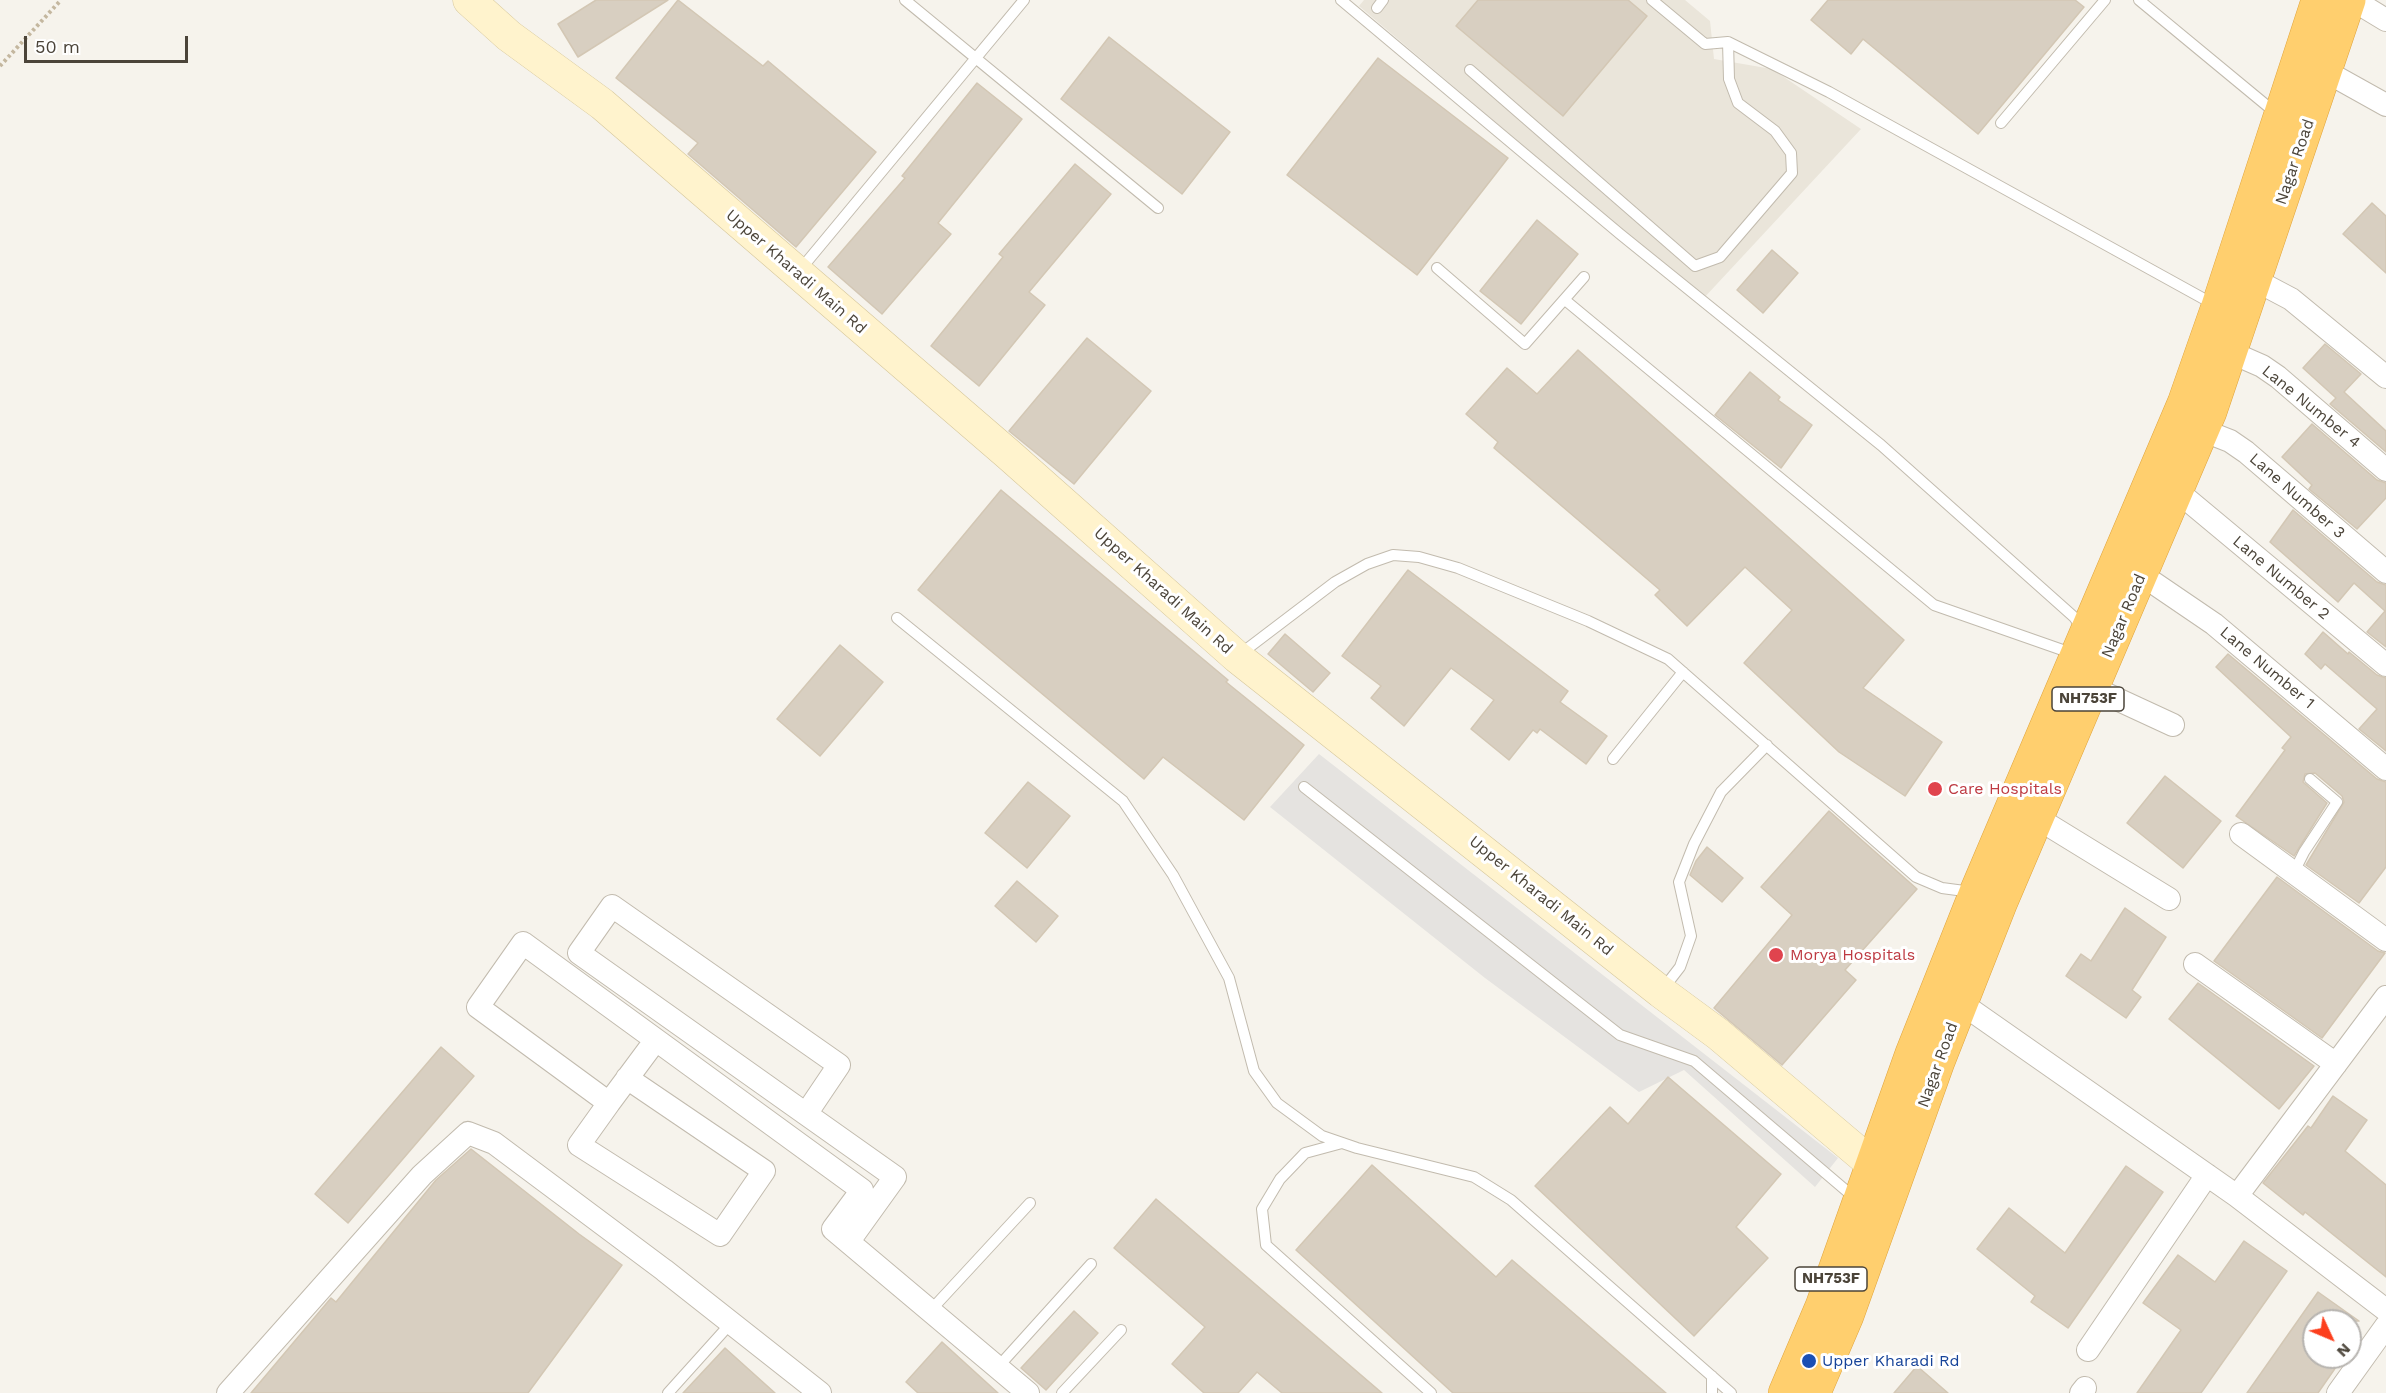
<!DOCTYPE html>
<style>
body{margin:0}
#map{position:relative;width:2386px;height:1393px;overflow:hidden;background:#f6f3ec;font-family:"Work Sans",sans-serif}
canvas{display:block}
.north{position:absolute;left:2302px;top:1309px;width:60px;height:60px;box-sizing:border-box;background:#fff;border:2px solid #b7b4b0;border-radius:50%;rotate:134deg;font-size:16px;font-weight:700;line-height:24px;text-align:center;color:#4b4439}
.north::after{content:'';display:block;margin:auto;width:21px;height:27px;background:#fc3f1d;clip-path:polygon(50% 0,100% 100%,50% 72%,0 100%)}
.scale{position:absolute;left:24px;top:36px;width:164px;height:27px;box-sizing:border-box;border:3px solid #4b4439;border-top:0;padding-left:8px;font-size:18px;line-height:21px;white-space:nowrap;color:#4b4439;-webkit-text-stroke:4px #fff;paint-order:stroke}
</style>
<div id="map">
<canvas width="2386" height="1393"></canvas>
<div class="north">N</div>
<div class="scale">50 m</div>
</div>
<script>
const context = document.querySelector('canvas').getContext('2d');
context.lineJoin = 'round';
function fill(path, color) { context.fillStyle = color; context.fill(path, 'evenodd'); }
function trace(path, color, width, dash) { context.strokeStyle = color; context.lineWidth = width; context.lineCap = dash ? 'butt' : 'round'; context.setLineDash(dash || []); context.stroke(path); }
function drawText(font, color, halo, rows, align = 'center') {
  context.font = font + ' "Work Sans",sans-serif'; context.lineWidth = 6; context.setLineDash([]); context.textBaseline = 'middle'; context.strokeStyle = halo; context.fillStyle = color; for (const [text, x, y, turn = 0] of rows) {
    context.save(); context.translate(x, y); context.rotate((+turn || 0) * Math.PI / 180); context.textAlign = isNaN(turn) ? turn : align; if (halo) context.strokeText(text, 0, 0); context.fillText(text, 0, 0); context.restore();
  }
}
const residential = new Path2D(`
 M1364 0H1685L1710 21 1714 59 1772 69 1861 129 1703 299 1359 6Z`);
const parking = new Path2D(`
 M1319 754 1838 1158 1815 1187 1684 1070 1639 1092 1485 978 1270 807Z`);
const building = new Path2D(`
 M596 0H668L578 57 558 24Z
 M678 0 763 66 768 61 876 152 796 247 688 154 698 143 616 78Z
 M1478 0H1628L1647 16 1563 116 1456 26Z
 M1828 0H2075L2084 7 1978 134 1863 39 1851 54 1811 20Z
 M1109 37 1230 132 1182 194 1061 99Z
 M1378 58 1508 158 1417 275 1287 175Z
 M977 83 1022 119 938 223 951 234 882 314 828 267 905 178 902 176Z
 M1075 164 1111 194 1029 292 1045 305 979 386 931 346 1003 257 999 254Z
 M2372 203 2386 216V273L2343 234Z
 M1537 220 1578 254 1521 324 1480 291Z
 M1772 250 1798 273 1763 313 1737 290Z
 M1087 338 1151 391 1074 484 1009 431Z
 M2325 344 2361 374 2344 392 2386 431V452L2330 404 2336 398 2303 368Z
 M1578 350 1904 640 1863 688 1942 742 1905 796 1839 752 1744 663 1792 610 1745 567 1687 626 1655 595 1660 590 1494 448 1498 442 1466 414 1507 368 1537 394Z
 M1750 372 1780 397 1778 400 1812 425 1781 468 1715 415Z
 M2312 424 2377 480 2386 483V498L2357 529 2309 489 2312 485 2282 457Z
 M1001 490 1228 680 1226 682 1304 745 1244 820 1163 757 1144 779 918 590Z
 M2293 510 2377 582 2386 585V647L2367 632 2385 611 2354 583 2338 602 2270 542Z
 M1408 570 1568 691 1560 702 1607 736 1586 764 1540 729 1537 733 1533 730 1509 760 1471 729 1494 700 1451 668 1404 726 1371 698 1381 686 1342 656Z
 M2323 632 2348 654 2349 652 2377 675 2386 678V751L2359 729 2377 709 2325 664 2321 669 2305 654Z
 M1285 634 1330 673 1313 692 1268 654Z
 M840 645 883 682 820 756 777 719Z
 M2228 654 2377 779 2386 782V867L2359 903 2306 865 2344 802 2342 796 2315 773 2305 774 2303 782 2327 803 2294 856 2236 816 2285 750 2282 748 2291 737 2216 667Z
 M2165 776 2221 821 2183 868 2127 823Z
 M1028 782 1070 816 1027 868 985 833Z
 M1829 811 1917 889 1845 970 1856 980 1782 1065 1714 1008 1792 915 1761 887Z
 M1707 847 1743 878 1722 902 1690 875 1696 861Z
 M2277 877 2378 951 2385 953 2322 1038 2214 961Z
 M1017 881 1058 916 1036 942 995 906Z
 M2125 908 2166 937 2132 990 2141 997 2126 1018 2066 976 2081 954 2091 961Z
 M2198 983 2314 1066 2279 1109 2169 1019Z
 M441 1047 474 1076 348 1223 315 1194Z
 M1668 1077 1781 1174 1736 1227 1768 1258 1694 1336 1535 1186 1610 1107 1628 1124Z
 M2333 1096 2367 1120 2345 1151 2386 1185V1277L2305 1212 2303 1215 2263 1183 2308 1126 2311 1128Z
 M471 1149 579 1234 622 1265 528 1393H251L331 1298 336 1302 436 1180Z
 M1372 1165 1496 1277 1512 1260 1666 1393H1453L1296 1250Z
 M2126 1166 2163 1192 2068 1328 2031 1302 2035 1296 1977 1249 2009 1208 2065 1253Z
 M1156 1199 1382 1393H1282L1257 1372 1238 1393H1204L1172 1364 1205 1327 1114 1248Z
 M2244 1241 2287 1271 2201 1393H2137L2181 1330 2143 1303 2178 1255 2215 1282Z
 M2318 1292 2359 1321H2314V1357H2343L2318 1393H2247Z
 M1074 1311 1098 1333 1046 1390 1021 1368Z
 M942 1342 998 1393H918L906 1382Z
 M725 1348 775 1393H683Z
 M1917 1366 1948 1393H1894Z`);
const path = new Path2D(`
 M0 66 61 0`);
const lane = new Path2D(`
 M905 0 1158 208
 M1341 0 1620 234 1881 445 2074 617 2082 628
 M1652 0 1705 44 1728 42 1829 92 2215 305
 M2139 0 2277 114
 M1377 8 1383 0
 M1470 70 1695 266 1720 257 1792 173 1791 153 1775 131 1738 103 1729 79 1728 42
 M2001 123 2105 0
 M1437 268 1525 344 1584 277
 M800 270 1024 0
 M1565 300 1934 605 2074 654
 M897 618 1123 801 1173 875 1229 978 1254 1071 1277 1103 1322 1136 1357 1148 1474 1177 1511 1200 1731 1393
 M1239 655 1335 582 1367 564 1393 555 1419 557 1458 568 1588 621 1668 659 1916 877 1942 888 1972 892
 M1613 759 1683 672
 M1304 787 1620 1035 1694 1061 1856 1199
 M2294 872 2304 852 2337 802 2310 779
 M1663 989 1680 967 1691 936 1679 882 1694 844 1721 792 1767 745
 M1342 1143 1305 1153 1280 1179 1262 1209 1266 1245 1431 1393
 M931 1310 1030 1203
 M998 1367 1091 1264
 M1712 1376V1393
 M668 1393 731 1323
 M1062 1393 1121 1330`);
const street = new Path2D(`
 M2353 0 2386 20
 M2325 71 2386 105
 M2255 280 2291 299 2386 377
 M2230 352 2262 366 2278 377 2386 470
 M2202 430 2230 441 2246 452 2386 572
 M2177 491 2386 665
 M2142 575 2214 624 2386 769
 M2093 688 2173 725
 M2037 818 2169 899
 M2241 834 2386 940
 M2195 964 2336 1064
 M1961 1003 2237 1196 2386 1310
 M655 1041 609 1103 478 1007 523 943 862 1190 833 1229 1028 1393
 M609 1103 579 1145 720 1235 764 1171 627 1078
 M806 1114 579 953 612 906 839 1065 806 1114 895 1177 849 1241
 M2237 1196 2386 997
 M2088 1350 2207 1175
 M228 1393 422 1175 468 1133 494 1143 664 1270 820 1393
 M2081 1393 2085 1388
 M2338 1393 2386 1326`);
const secondary = new Path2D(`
 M469 0 509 36 602 104 1008 454 1237 657 1661 992 1718 1034 1872 1164`);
const highway = new Path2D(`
 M1785 1393 1822 1306 1912 1053 1976 892 2184 403 2218 306 2318 0
 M1814 1393 1847 1316 1938 1062 2001 902 2210 412 2349 0`);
const markers = [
 [1935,789,8,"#e0444e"],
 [1776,955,8,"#e0444e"],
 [1809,1361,8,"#1a4fb4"]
];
const shields = [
 [2088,699,72],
 [1831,1279,72]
];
const shieldNames = [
 ["NH753F",2088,699],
 ["NH753F",1831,1279]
];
const streetNames = [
 ["Nagar Road",2295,162,-71],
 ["Upper Kharadi Main Rd",796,272,41],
 ["Lane Number 4",2311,407,39],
 ["Lane Number 3",2297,496,41],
 ["Lane Number 2",2281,578,40],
 ["Upper Kharadi Main Rd",1163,591,42],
 ["Nagar Road",2124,616,-67],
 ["Lane Number 1",2267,668,40],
 ["Upper Kharadi Main Rd",1541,896,39],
 ["Nagar Road",1938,1065,-70]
];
const healthNames = [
 ["Care Hospitals",1948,789],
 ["Morya Hospitals",1790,955]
];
const transitNames = [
 ["Upper Kharadi Rd",1822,1361]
];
fill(residential, '#eae5da');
fill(parking, '#e5e3e0');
fill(building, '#d8cfc1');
trace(building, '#d3c7b4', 1.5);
trace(lane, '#c2bbae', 12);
trace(street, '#c2bbae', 24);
trace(secondary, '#d6c79b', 33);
trace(highway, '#e0a43c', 34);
trace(path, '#c4b79f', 4, [3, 3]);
trace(lane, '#fff', 10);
trace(street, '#fff', 22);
trace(secondary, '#fff3cd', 32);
trace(highway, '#ffcf6e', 33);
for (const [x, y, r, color] of markers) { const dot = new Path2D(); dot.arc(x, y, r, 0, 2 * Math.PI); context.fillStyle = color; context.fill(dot); trace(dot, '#fff', 2); }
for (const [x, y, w] of shields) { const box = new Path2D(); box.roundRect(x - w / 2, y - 12, w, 24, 4.5); context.fillStyle = '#fff'; context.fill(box); trace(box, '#4b4439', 1.5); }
drawText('bold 15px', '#4b4439', null, shieldNames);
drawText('16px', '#4b4439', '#fff', streetNames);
drawText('16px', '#be3a42', '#fff', healthNames, 'left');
drawText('16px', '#164399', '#fff', transitNames, 'left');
</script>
